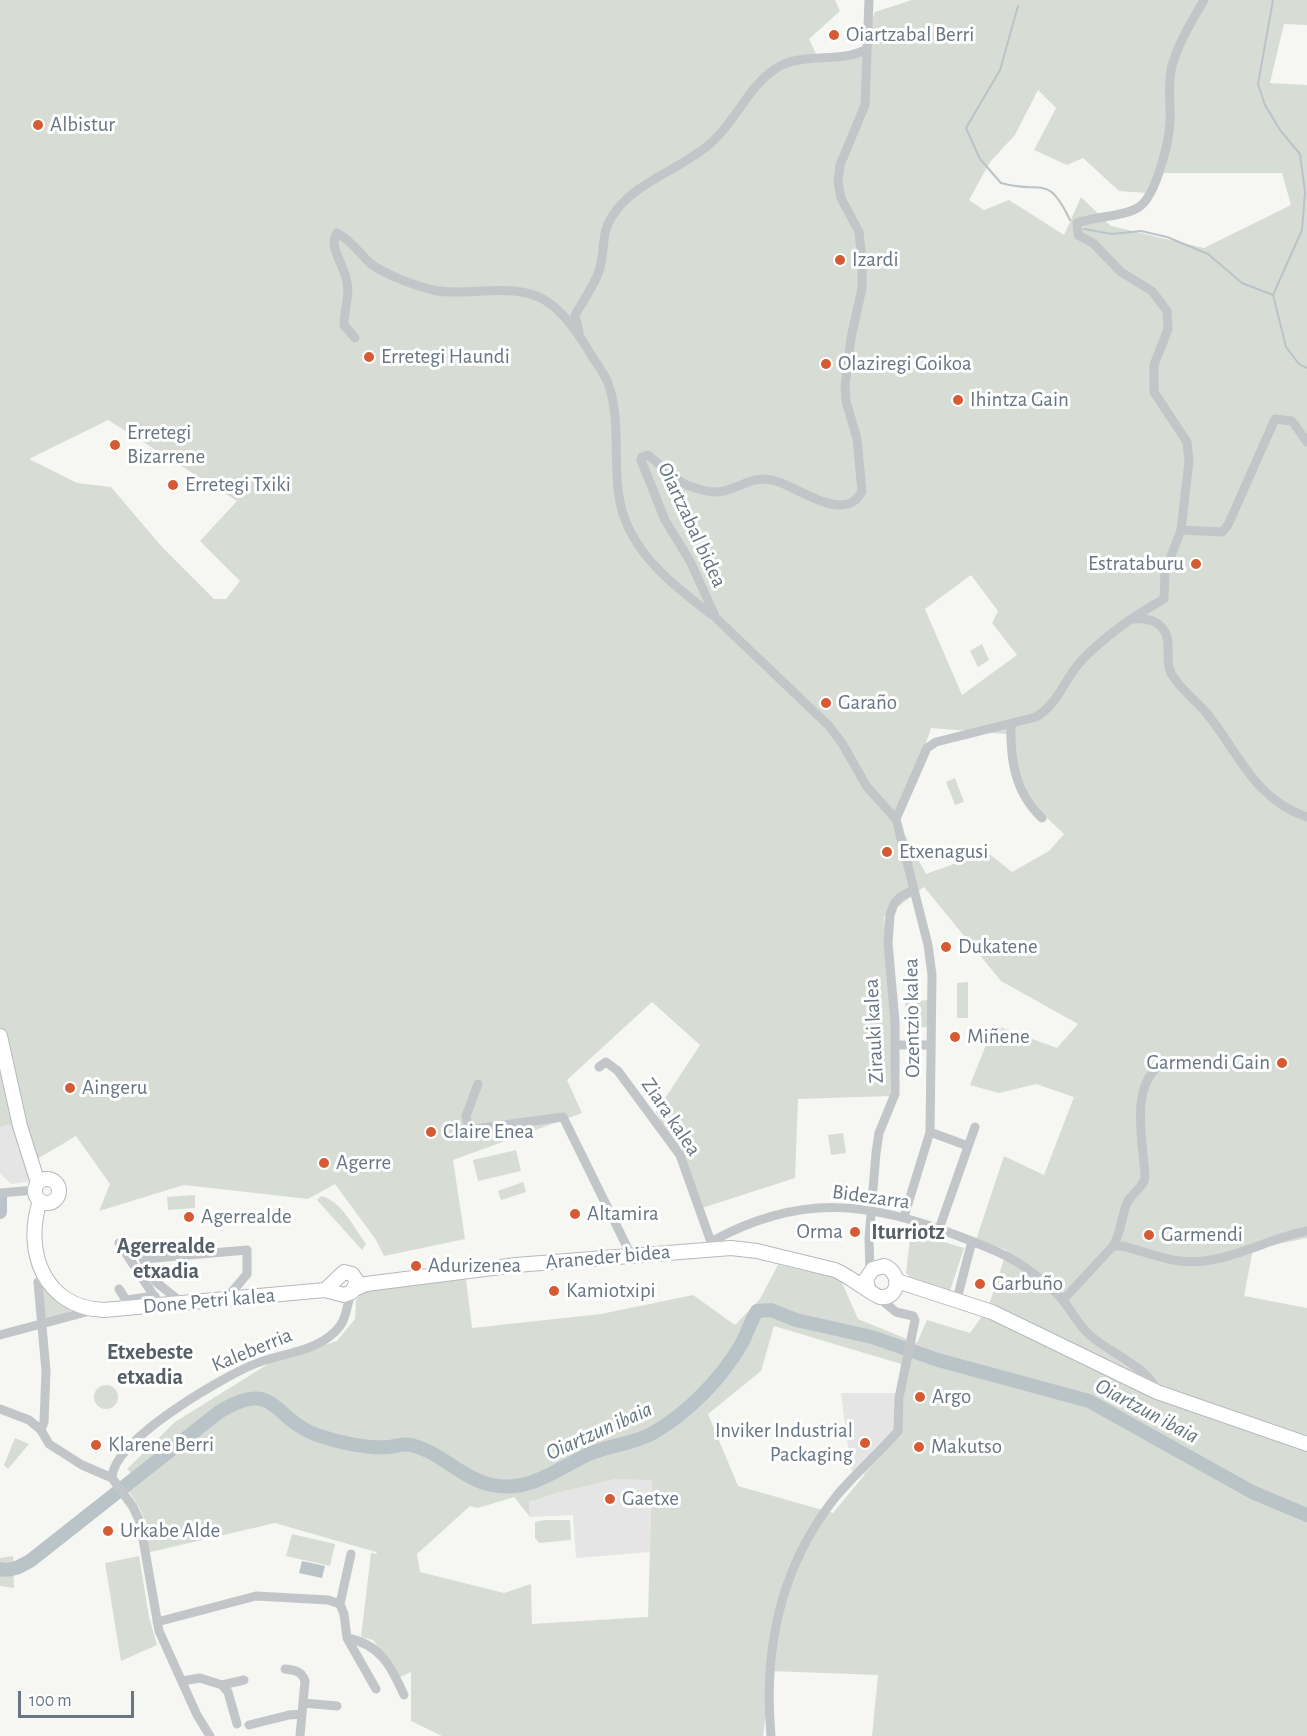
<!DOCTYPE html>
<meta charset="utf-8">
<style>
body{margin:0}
#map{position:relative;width:1307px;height:1736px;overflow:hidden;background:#f6f6f3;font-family:"Alegreya Sans",sans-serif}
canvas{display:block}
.scale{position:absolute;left:18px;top:1691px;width:116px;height:27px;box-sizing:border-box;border:3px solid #677682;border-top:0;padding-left:8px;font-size:18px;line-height:21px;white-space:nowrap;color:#677682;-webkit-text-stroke:4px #fff;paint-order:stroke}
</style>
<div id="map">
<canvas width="1307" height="1736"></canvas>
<div class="scale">100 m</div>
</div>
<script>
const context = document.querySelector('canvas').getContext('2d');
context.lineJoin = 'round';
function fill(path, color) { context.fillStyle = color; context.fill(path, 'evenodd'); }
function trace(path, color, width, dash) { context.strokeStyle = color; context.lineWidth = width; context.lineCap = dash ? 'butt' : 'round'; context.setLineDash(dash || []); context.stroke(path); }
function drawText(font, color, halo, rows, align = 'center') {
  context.font = font + ' "Alegreya Sans",sans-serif'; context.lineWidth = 6; context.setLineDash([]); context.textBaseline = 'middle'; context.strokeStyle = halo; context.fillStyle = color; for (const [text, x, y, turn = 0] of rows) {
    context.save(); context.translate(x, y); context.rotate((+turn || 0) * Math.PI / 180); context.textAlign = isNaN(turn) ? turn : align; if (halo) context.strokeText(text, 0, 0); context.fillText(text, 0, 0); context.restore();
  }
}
const built = new Path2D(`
 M10 1123 27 1156 32 1181 11 1184 0 1173V1127Z
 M841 1393H902L899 1433 865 1475 851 1470Z
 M615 1479H652L650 1552 576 1558 573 1515 530 1517 529 1502 557 1493Z`);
const green = new Path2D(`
 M0 0H835L840 11 809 39 819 60 859 54 875 12 912 0H1307V25L1284 24 1270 83 1307 85V1238L1253 1249 1244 1296 1307 1308V1736H872L878 1675 771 1671 763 1736H442L411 1721V1672L400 1677 373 1640 361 1637 371 1553 377 1554 376 1552 275 1523 146 1553C152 1528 142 1510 127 1489L138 1480 127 1469 175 1422 273 1361 337 1341 355 1319 356 1301 369 1280 464 1263 472 1328 601 1314 693 1295 735 1325 760 1299 778 1265 840 1278 858 1319 917 1343 927 1320 970 1333 988 1308 1007 1250 976 1240 1004 1156 1044 1175 1074 1097 1036 1084 999 1093 970 1085 994 1025 1057 1048 1078 1024 1001 981 924 887 884 917 893 1006 890 1096 798 1099 795 1178 699 1209 656 1112 700 1045 652 1002 567 1080 582 1113 453 1160 465 1239 384 1256 376 1240 335 1184 308 1199 184 1185 99 1211 110 1184 76 1136 37 1159 42 1171 32 1181 27 1156 10 1124 0 1127ZM1038 90 1056 108 1034 150 1067 165 1083 158 1119 191 1147 193 1163 173H1282L1291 205 1204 248 1111 226 1081 197 1064 235 1009 200 984 210 969 200 990 162 1015 135ZM108 420 237 501 200 541 240 581 226 599H214L162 547 111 487 77 483 29 459ZM971 575 998 611 992 623 1017 655 962 695 925 609ZM931 728 1006 734 1018 791 1064 834 1049 851 1012 872 987 852 926 874 899 824ZM774 1326 908 1366 899 1433 833 1513 738 1486 708 1414 761 1371ZM615 1479 652 1480 648 1617 532 1624 531 1584 504 1593 420 1572 417 1554 470 1506 478 1508 514 1497 530 1517 529 1502 557 1493Z
 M982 644 989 660 978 667 970 651Z
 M955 778 964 802 955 805 946 782Z
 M968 982V1018H957V983Z
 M928 1000V1027L908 1029 905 1002Z
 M843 1133 846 1153 831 1155 828 1135Z
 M516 1150 521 1171 478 1181 473 1160Z
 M523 1182 526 1192 501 1200 498 1191Z
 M195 1195V1208L168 1210 167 1197Z
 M321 1196C341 1200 355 1229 366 1244L362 1250 317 1200Z
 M915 1233 964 1248 950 1291 914 1282 906 1273 910 1238Z
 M40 1285 70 1308V1313L47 1319 42 1313Z
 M94 1397a12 12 0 1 1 24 0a12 12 0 1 1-24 0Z
 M15 1438 29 1444 8 1469 4 1465Z
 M545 1520H570L571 1540 539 1543 535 1538V1522Z
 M292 1534 335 1544 330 1566 286 1556Z
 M13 1556 14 1588 0 1586V1558Z
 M139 1556 149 1617 157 1645 121 1661 105 1563Z`);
const water = new Path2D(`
 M302 1561 325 1566 322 1578 299 1573Z`);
const stream = new Path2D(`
 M1273 0 1258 84 1265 105 1280 130 1300 154 1305 192 1302 230 1273 295 1286 347 1299 364 1307 368
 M1018 6 1000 70 966 128 980 159 1001 183C1043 195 1047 172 1070 220
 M1084 229 1112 234 1141 231 1167 237 1208 254 1242 283 1273 295`);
const river = new Path2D(`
 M0 1196V1212
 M0 1569C11 1572 21 1566 30 1561L219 1412C276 1377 272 1419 317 1435 337 1442 367 1449 389 1447 396 1446 403 1443 411 1445 441 1452 462 1479 492 1485 529 1493 557 1469 589 1454 609 1445 634 1444 653 1433 688 1413 722 1378 742 1343 747 1333 751 1321 757 1311L771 1310 796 1320 872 1337 938 1360 1089 1401 1252 1492 1307 1515`);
const street = new Path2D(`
 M869 0 865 105 840 165 838 182 841 198 859 232 862 260V288L851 338 845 387 846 401 857 439 862 491C847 524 799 489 779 482 751 472 740 491 716 492 709 493 696 488 689 486 674 480 661 465 648 455L642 457 641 460 665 520 690 561 716 618 828 725 842 743 867 787 896 819 928 945 932 975 930 1132 904 1217
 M579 332 575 315C583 301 594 286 599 271 605 254 601 234 611 218 633 181 682 170 712 142 738 119 750 81 782 65 808 53 842 63 867 49
 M355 338 344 325C344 308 351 295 346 278 343 264 328 245 337 233 351 240 359 253 370 263 383 274 416 286 433 290 469 298 516 279 549 303 565 314 577 332 587 348 593 359 603 371 608 383 623 424 610 472 623 514 638 559 676 587 712 615
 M1181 530 1222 532 1228 525 1275 419 1292 421 1307 442
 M1134 619C1145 618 1156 619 1163 629 1173 642 1164 659 1171 673 1178 687 1194 699 1204 710 1238 750 1252 798 1307 817
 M1011 724C1010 760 1015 793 1042 818
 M896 819 927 748 936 742 1036 717C1059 703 1064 679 1082 660 1105 636 1135 615 1164 599L1165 572 1181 530 1189 461 1187 442 1154 392V365L1168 329 1167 311 1152 291 1121 272 1093 243 1078 235 1077 223C1095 216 1124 217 1139 207 1156 196 1169 142 1170 122 1171 103 1167 85 1172 66 1178 43 1192 21 1204 0
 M896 1045H931
 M599 1067 606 1062 618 1071 680 1155 711 1242
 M478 1084 466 1116 468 1127 474 1129 563 1117 631 1255
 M930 1132 968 1146
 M0 1193 35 1190
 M939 1229 975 1127
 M119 1243 160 1305
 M1113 1246C1122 1232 1121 1215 1128 1201 1133 1192 1142 1189 1145 1178 1144 1145 1128 1085 1162 1064
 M711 1249V1242C799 1193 870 1201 961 1237 987 1247 1012 1256 1034 1274 1043 1281 1053 1289 1061 1298 1072 1311 1078 1326 1092 1337 1109 1352 1152 1370 1157 1392
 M870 1271 869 1238 876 1153 879 1133 895 1094V1022L888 943 890 915 894 904 900 897 913 890
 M38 1282 46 1371 44 1422 41 1430
 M119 1289 126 1300 155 1296
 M957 1299 972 1241
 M1063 1300 1113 1246H1121C1141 1250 1161 1259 1180 1261 1226 1266 1264 1239 1307 1231
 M177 1304 176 1298 156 1282 143 1259 247 1250V1274L231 1293 232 1299
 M0 1335 90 1311
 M0 1409 29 1420 41 1430 49 1444 82 1465 112 1478
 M112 1478C113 1440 220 1379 252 1365 277 1354 309 1353 330 1336 349 1321 344 1310 352 1292
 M112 1478 133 1507 140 1522 159 1631 197 1715 210 1736
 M351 1554 340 1604 344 1614 347 1638 376 1689
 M157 1622 256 1596 328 1600 340 1604
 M347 1638C380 1644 391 1666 404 1695
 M285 1669C294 1670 302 1671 305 1681L300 1736
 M182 1681 200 1678 222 1685 244 1680
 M222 1685 228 1692 237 1724
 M303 1703 337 1706
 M249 1725 289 1715 302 1714
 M771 1736C763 1647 781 1564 838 1494 857 1472 879 1453 898 1431L899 1398 915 1320 913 1316 896 1312 878 1297`);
const secondary = new Path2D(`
 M0 1036 20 1126 38 1183
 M35 1191a12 12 0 1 1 24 0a12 12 0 1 1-24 0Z
 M40 1201C23 1252 45 1308 104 1310L325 1290 344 1295 352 1292 357 1281 352 1274 344 1272 325 1290
 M897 1281 992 1312 1157 1392 1307 1444
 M355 1289 366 1284 516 1265 731 1248 757 1251 835 1270C848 1275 874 1296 880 1297 900 1299 902 1272 884 1266L873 1269 866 1279 868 1288`);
const markers = [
 [834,35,6,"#d65b33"],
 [38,125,6,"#d65b33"],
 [840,260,6,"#d65b33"],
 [369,357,6,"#d65b33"],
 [826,364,6,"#d65b33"],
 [958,400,6,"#d65b33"],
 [115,445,6,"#d65b33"],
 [173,485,6,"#d65b33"],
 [1196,564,6,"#d65b33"],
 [826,703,6,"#d65b33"],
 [887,852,6,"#d65b33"],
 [946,947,6,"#d65b33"],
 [955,1037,6,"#d65b33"],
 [1282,1063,6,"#d65b33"],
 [70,1088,6,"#d65b33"],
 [431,1132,6,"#d65b33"],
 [324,1163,6,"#d65b33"],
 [575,1214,6,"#d65b33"],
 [189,1217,6,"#d65b33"],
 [855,1232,6,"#d65b33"],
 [1149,1235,6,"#d65b33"],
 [416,1266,6,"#d65b33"],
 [980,1284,6,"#d65b33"],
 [554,1291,6,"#d65b33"],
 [920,1397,6,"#d65b33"],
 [865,1443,6,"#d65b33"],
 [96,1445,6,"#d65b33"],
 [919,1447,6,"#d65b33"],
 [610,1499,6,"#d65b33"],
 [108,1531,6,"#d65b33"]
];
const poiNames = [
 ["Oiartzabal Berri",846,35],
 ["Albistur",50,125],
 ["Izardi",852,260],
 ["Erretegi Haundi",381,357],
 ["Olaziregi Goikoa",838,364],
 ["Ihintza Gain",970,400],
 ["Erretegi",127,433],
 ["Bizarrene",127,457],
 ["Erretegi Txiki",185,485],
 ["Estrataburu",1184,564,"right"],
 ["Garaño",838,703],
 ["Etxenagusi",899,852],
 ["Dukatene",958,947],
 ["Miñene",967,1037],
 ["Garmendi Gain",1270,1063,"right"],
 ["Aingeru",82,1088],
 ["Claire Enea",443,1132],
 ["Agerre",336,1163],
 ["Altamira",587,1214],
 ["Agerrealde",201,1217],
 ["Orma",843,1232,"right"],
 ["Garmendi",1161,1235],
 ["Adurizenea",428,1266],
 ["Garbuño",992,1284],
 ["Kamiotxipi",566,1291],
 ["Argo",932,1397],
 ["Inviker Industrial",853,1431,"right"],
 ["Packaging",853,1455,"right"],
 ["Klarene Berri",108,1445],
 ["Makutso",931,1447],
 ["Gaetxe",622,1499],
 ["Urkabe Alde",120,1531]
];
const streetNames = [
 ["Oiartzabal bidea",692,525,65],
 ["Ozentzio kalea",912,1018,-91],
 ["Zirauki kalea",874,1031,-93],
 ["Ziara kalea",671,1117,56],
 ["Bidezarra",871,1197,8],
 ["Araneder bidea",608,1257,-5],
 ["Done Petri kalea",209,1301,-5],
 ["Kaleberria",252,1350,-22]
];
const neighbourhoodNames = [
 ["Iturriotz",908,1232],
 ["Agerrealde",166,1246],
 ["etxadia",166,1271],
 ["Etxebeste",150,1352],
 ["etxadia",150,1377]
];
const waterNames = [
 ["Oiartzun ibaia",1147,1411,28],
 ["Oiartzun ibaia",599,1431,-24]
];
fill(built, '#e4e5e4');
fill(green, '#d7ddd4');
fill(water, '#bac4c8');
trace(stream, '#bac4c8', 2);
trace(river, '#bac4c8', 14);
trace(secondary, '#b5b9bd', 16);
trace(street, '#c2c6c9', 9);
trace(secondary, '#fff', 14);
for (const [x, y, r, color] of markers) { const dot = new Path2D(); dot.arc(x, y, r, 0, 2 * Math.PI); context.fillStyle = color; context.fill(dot); trace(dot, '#fff', 2); }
drawText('21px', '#677682', '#fff', poiNames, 'left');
drawText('21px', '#677682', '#fff', streetNames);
drawText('bold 22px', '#555f67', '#fff', neighbourhoodNames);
drawText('italic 22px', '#63777e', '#fff', waterNames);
</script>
